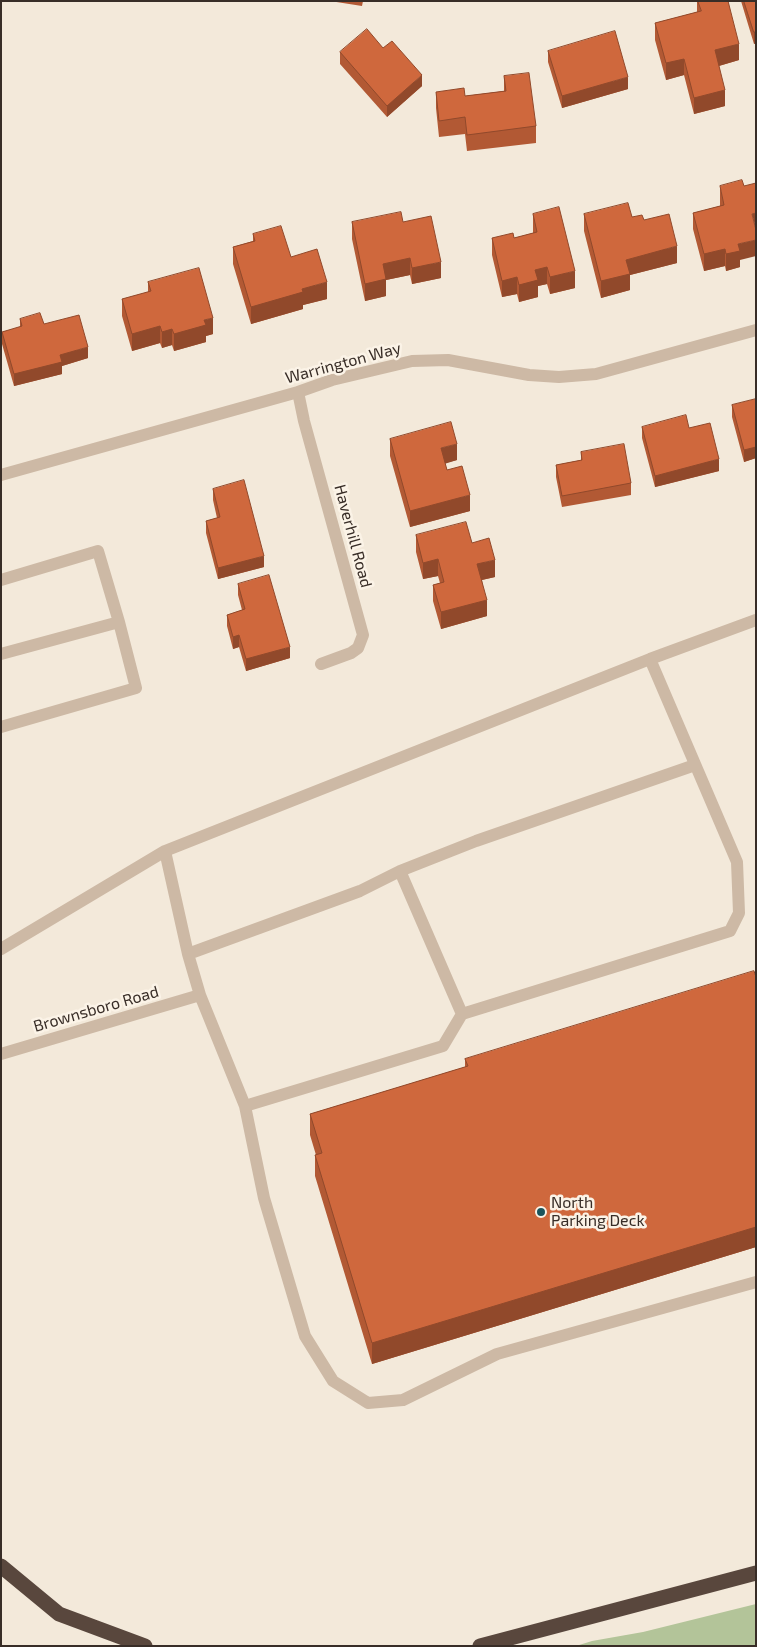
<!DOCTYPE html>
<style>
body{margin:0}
#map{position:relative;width:757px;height:1647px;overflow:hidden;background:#f3e9da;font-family:"Exo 2",sans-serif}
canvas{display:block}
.frame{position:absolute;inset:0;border:2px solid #382d27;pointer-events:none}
</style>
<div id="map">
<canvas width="757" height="1647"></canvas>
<div class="frame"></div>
</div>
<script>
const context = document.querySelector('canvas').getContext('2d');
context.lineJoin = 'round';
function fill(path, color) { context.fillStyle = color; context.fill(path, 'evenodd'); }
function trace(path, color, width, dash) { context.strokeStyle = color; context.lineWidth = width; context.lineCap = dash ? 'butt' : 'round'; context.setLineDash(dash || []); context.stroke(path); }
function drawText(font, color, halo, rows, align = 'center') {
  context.font = font + ' "Exo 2",sans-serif'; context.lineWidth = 5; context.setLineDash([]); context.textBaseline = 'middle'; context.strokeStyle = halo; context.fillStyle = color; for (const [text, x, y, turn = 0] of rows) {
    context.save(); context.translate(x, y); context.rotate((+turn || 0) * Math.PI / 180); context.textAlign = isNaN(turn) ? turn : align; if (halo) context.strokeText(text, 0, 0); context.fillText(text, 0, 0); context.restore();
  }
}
const green = new Path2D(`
 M756 1604V1646H576L592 1641 643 1632Z`);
const service = new Path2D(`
 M1 580 98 551 119 622 136 688 1 727
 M756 620 650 659 165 851 188 954 200 995 245 1106 264 1198 305 1336 333 1381 368 1403 403 1400 497 1354 756 1282
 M1 654 119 622
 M400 871 462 1014
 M1 949 165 851
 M188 954 360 891 400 871 476 841 695 765
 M1 1054 200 995
 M245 1106 443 1046 462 1014 730 931 739 913 737 862 650 659`);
const minor = new Path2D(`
 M298 392 304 421 363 635 358 648 351 653 321 664
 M1 475 298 392 332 380 412 361 448 360 529 375 559 377 596 374 756 330`);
const motorway = new Path2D(`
 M1 1566 59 1614 145 1646
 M480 1646 756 1573`);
const wall = new Path2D(`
 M330 1H363L362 6Z
 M697 1H728L739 60 719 66 725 106 694 114 684 75 666 80 655 40V23L697 12Z
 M741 1H756V43L754 44Z
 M548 51 628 89 562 108 548 62Z
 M340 52 422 86 387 117 340 64Z
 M504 76 536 126V143L467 151 465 134 439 137 436 108V92L465 96 504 91Z
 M720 186 740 260V267L726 271 725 266 704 271 693 229V213L720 206Z
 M533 214 575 288 550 294 547 284 538 286V297L519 302 517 294 502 297 492 255V238H514L533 233Z
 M584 214 632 217 644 220 677 263 630 275V290L601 298 584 231Z
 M352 222H403L441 278 412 284 410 275 386 280V296L365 301 352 239Z
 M253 234 291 257 327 299 303 305V309L251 324 233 264V247L253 241Z
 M148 282 213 334 206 336V342L174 351 172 345 162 348 160 343 132 351 122 316V299L148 292Z
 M20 319 44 324 88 358 62 366V374L14 386 2 344V332L20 327Z
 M756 399V458L744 462 732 417V405Z
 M642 427 689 428 719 471 655 487 642 438Z
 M390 439 457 460 445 463 447 470 470 511 410 527 390 456Z
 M581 452 631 483V495L562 507 556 477V465L581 460Z
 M213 489 264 567 218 579 206 533V521L217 518 213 500Z
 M416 535 472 543 495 577 482 580 487 616 441 629 433 601V585L440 583 438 576 423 579 416 552Z
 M238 584 290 658 246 671 239 647 233 649 227 626V615L242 610 238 595Z
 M756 977V1247L372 1364 315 1176V1155H316L310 1135V1114L465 1067V1059Z`);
const shadedWall = new Path2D(`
 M754 32H756V43L754 44Z
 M739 44V60L715 67V50Z
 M684 59V75L666 80V63Z
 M422 75V86L387 117V106Z
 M628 77V89L562 108V96Z
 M725 90V106L694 114V98Z
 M756 213V229L752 214Z
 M756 240V256L740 260V267L726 271V254L738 244Z
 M677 246V263L630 275V290L601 298V281L626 260Z
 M725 249V266L704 271V254Z
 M410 258V275L386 280V296L365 301V284L383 264Z
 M441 262V278L412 284V268Z
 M547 267V284L538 286V297L519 302V285L535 270Z
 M575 271V288L550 294V277Z
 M517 277V294L502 297V281Z
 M327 282V299L303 305V309L251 324V307L302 289Z
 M213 318V334L206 336V342L174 351V334L204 320Z
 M160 326V343L132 351V334Z
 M172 329V345L162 348V332Z
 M88 347V358L62 366V374L14 386V374L60 355Z
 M457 444V460L441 465V448Z
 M756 447V458L744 462V450Z
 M719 459V471L655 487V476Z
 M470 495V511L410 527V511Z
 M264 556V567L218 579V568Z
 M438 559V576L423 579V563Z
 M495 560V577L477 581V564Z
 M487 600V616L441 629V612Z
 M239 635V647L233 649V637Z
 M290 647V658L246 671V659Z
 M756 1227V1247L372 1364V1343Z`);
const building = new Path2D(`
 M698 1H728L739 44 715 50 725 90 694 98 684 59 666 63 655 23 701 11Z
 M744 1H756V32H754Z
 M367 29 383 48 392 41 422 75 387 106 340 52Z
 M615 31 628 77 562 96 548 51Z
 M529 73 536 126 467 135 465 117 439 121 436 92 464 88 465 96 506 91 504 76Z
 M742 180 744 186 756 183V213L752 214 756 230V240L738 244 740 251 726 254 725 249 704 254 693 213 724 205 720 186Z
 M628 203 632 217 642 215 644 220 669 214 677 246 626 260 630 274 601 281 584 214Z
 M559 207 575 271 550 277 547 267 535 270 538 280 519 285 517 277 502 281 492 238 513 233 514 238 537 232 533 214Z
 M401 212 403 222 431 216 441 262 412 268 410 258 383 264 386 279 365 284 352 222Z
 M281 226 291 257 317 249 327 282 302 289 303 292 251 307 233 247 255 241 253 234Z
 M199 268 213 318 204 320 206 325 174 334 172 329 162 332 160 326 132 334 122 299 151 291 148 282Z
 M40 313 44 324 79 315 88 347 60 355 62 362 14 374 2 332 22 326 20 319Z
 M756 399V447L744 450 732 405Z
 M686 415 689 428 710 423 719 459 655 476 642 427Z
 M451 422 457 444 441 448 447 470 462 466 470 495 410 511 390 439Z
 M624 444 631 483 562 496 556 465 582 460 581 452Z
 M244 480 264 556 218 568 206 521 220 517 213 489Z
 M466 522 472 543 489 538 495 560 477 564 487 600 441 612 433 585 444 582 438 559 423 563 416 535Z
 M269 575 290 647 246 659 239 635 233 637 227 615 245 609 238 584Z
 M754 971 756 977V1227L372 1343 315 1155 322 1153 310 1114 468 1066 465 1059Z`);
const markers = [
 [541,1212,5,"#19545c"]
];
const streetNames = [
 ["Warrington Way",343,363,-15],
 ["Haverhill Road",353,536,75],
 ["Brownsboro Road",96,1009,-16]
];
const poiNames = [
 ["North",551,1203],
 ["Parking Deck",551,1221]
];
fill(green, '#b3c499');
trace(service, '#cdb9a5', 12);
trace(minor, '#cdb9a5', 12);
trace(motorway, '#59473d', 15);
fill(wall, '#b25934');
fill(shadedWall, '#91492b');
fill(building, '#cf683d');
trace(building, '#91492b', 1);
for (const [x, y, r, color] of markers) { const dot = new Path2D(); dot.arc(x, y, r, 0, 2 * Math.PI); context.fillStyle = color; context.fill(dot); trace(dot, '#fbf3e7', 2); }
drawText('16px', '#382d27', '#fbf3e7', streetNames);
drawText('16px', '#382d27', '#fbf3e7', poiNames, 'left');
</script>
